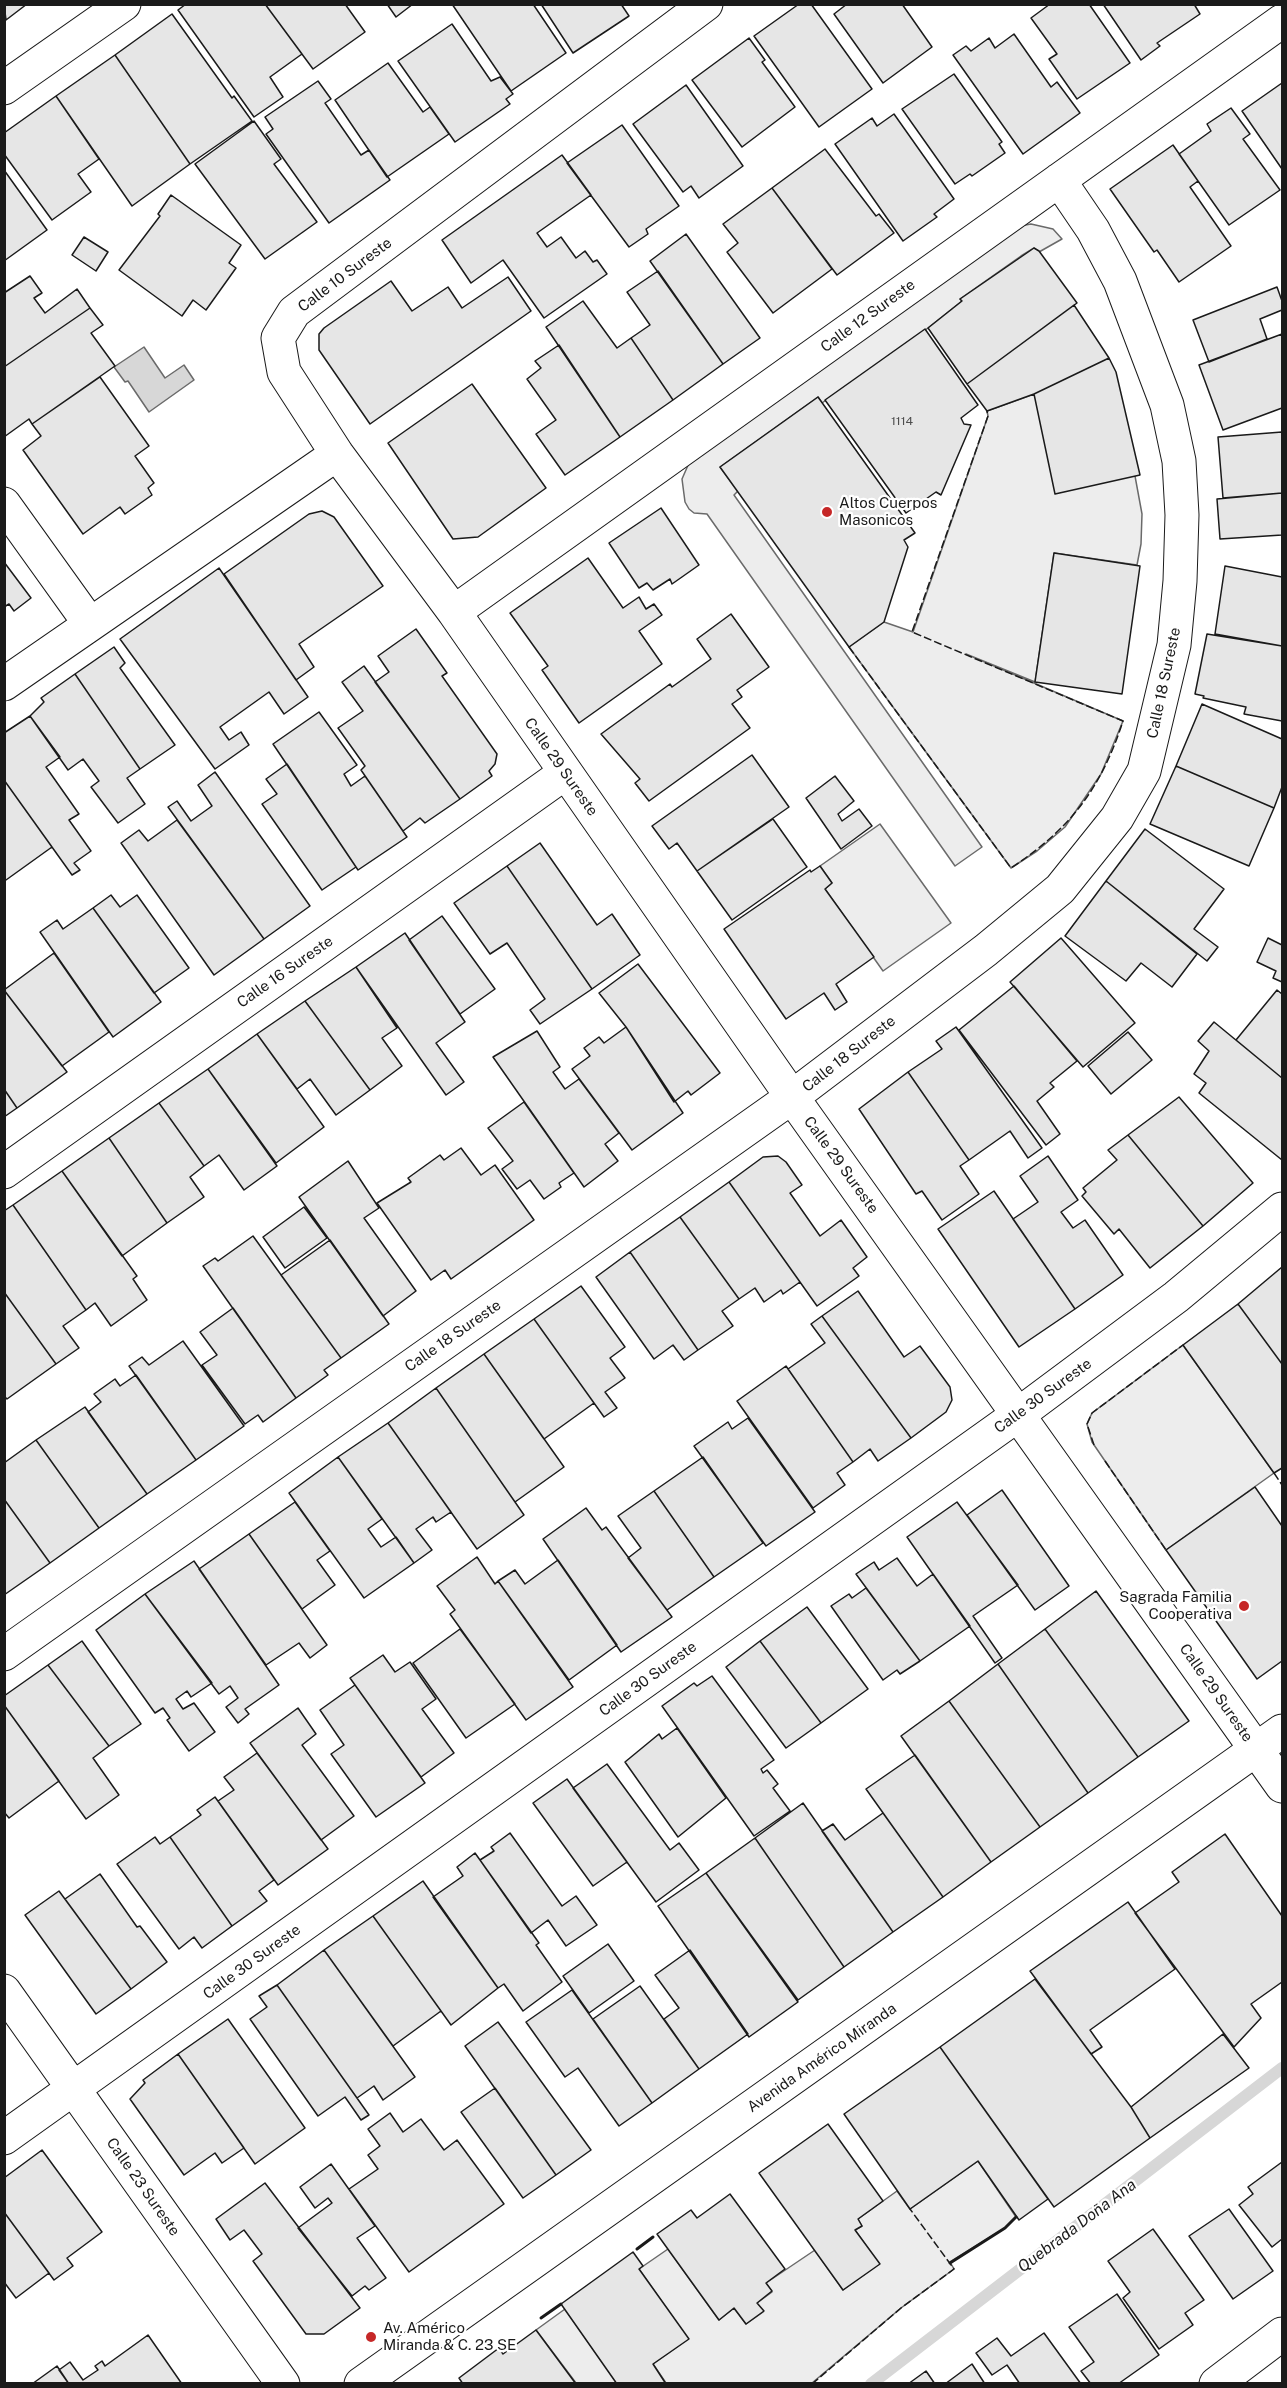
<!DOCTYPE html>
<meta charset="utf-8">
<style>
body{margin:0}
#map{position:relative;width:1287px;height:2388px;overflow:hidden;background:#fff;font-family:"Public Sans",sans-serif}
canvas{display:block}
.frame{position:absolute;inset:0;border:6px solid #1a1a1a;pointer-events:none}
</style>
<div id="map">
<canvas width="1287" height="2388"></canvas>
<div class="frame"></div>
</div>
<script>
const context = document.querySelector('canvas').getContext('2d');
context.lineJoin = 'round';
function fill(path, color) { context.fillStyle = color; context.fill(path, 'evenodd'); }
function trace(path, color, width, dash) { context.strokeStyle = color; context.lineWidth = width; context.lineCap = dash ? 'butt' : 'round'; context.setLineDash(dash || []); context.stroke(path); }
function drawText(font, color, halo, rows, align = 'center') {
  context.font = font + ' "Public Sans",sans-serif'; context.lineWidth = 4.5; context.setLineDash([]); context.textBaseline = 'middle'; context.strokeStyle = halo; context.fillStyle = color; for (const [text, x, y, turn = 0] of rows) {
    context.save(); context.translate(x, y); context.rotate((+turn || 0) * Math.PI / 180); context.textAlign = isNaN(turn) ? turn : align; if (halo) context.strokeText(text, 0, 0); context.fillText(text, 0, 0); context.restore();
  }
}
const built = new Path2D(`
 M1031 224 1053 229 1062 239 1039 252 1034 248 1021 256 960 299 962 301 928 328 822 403 818 397 720 467 738 491 734 495 982 847 955 866 707 514 694 513 689 509 685 502 682 479 689 463 1020 226Z
 M1034 394 1135 476 1142 514 1141 544 1137 565 1054 553 1035 682 966 654 1123 721 1101 774 1065 827 1037 851 1011 868 849 647 884 622 913 632 988 416 987 411Z
 M880 824 951 923 883 971 825 889 832 883 820 866Z
 M1183 1345 1274 1473 1166 1550 1092 1442 1087 1424 1092 1413Z
 M978 2161 1016 2217 1005 2228 950 2262 954 2269 901 2308 812 2383H666L653 2364 688 2339 639 2269 668 2249 719 2320 734 2308 746 2324 763 2312 757 2303 772 2292 766 2283 815 2250 843 2290 879 2264 855 2230 862 2226 858 2219 897 2191 910 2209Z
 M565 2309 617 2383H576L536 2330Z`);
const water = new Path2D(`
 M144 347 165 378 184 365 194 380 149 412 128 381 125 382 114 367Z`);
const stream = new Path2D(`
 M871 2384 1282 2068`);
const building = new Path2D(`
 M4 4H27L6 20Z
 M186 4H265L302 54 270 77 283 97 254 117 178 10Z
 M265 4H345L365 32 313 69Z
 M387 4H413L396 17Z
 M452 4H533L566 53 511 91Z
 M541 4H621L629 16 573 53Z
 M799 4H811L872 89 819 127 754 36Z
 M847 4H902L932 47 883 83 834 14Z
 M1050 4H1089L1130 63 1077 99 1049 59 1057 54 1031 18Z
 M1103 4H1194L1200 14 1157 43 1160 46 1141 60Z
 M172 14 232 98 234 96 252 121 190 164 115 55Z
 M452 24 491 81 500 77 513 94 506 99 510 104 455 142 398 61Z
 M1014 34 1051 87 1057 82 1080 113 1023 154 953 55 966 46 971 51 989 38 995 48Z
 M749 38 765 60 762 62 795 107 742 147 692 80Z
 M115 55 190 164 132 206 56 96Z
 M388 63 423 112 430 107 449 134 387 177 335 100Z
 M954 74 1002 142 999 144 1005 153 972 176 970 174 955 184 902 109Z
 M318 81 331 99 325 103 361 155 369 150 390 180 329 223 266 134 273 129 265 117Z
 M1282 83V169L1242 111Z
 M686 85 743 166 699 198 691 186 683 192 633 124Z
 M56 96 99 159 78 174 91 192 52 220 4 154V133Z
 M1231 108 1250 134 1243 139 1280 190 1229 225 1179 154 1211 131 1207 124Z
 M894 114 954 199 934 214 937 217 903 241 835 144 872 118 877 126Z
 M254 121 281 159 274 164 317 222 265 259 195 164Z
 M622 125 679 206 646 229 648 234 629 247 567 163Z
 M1173 145 1198 181 1190 187 1231 246 1179 282 1157 250 1154 252 1110 189Z
 M825 149 876 216 879 214 894 233 837 275 772 188Z
 M562 155 591 195 537 233 547 247 561 237 576 258 585 251 593 262 597 260 607 274 544 318 503 260 471 283 442 240Z
 M4 170 47 230 4 261Z
 M772 188 832 269 773 313 727 252 738 243 723 224Z
 M171 195 241 245 229 263 236 268 206 310 193 300 182 316 119 270 160 216 158 214Z
 M686 234 760 338 723 364 650 261Z
 M84 237 108 252 96 271 72 255Z
 M1034 248 1039 251 1077 303 967 384 928 328 962 301 960 299Z
 M658 271 723 364 673 400 631 338 650 325 627 292Z
 M30 276 42 293 34 298 45 313 77 289 90 308 4 367V293Z
 M508 277 531 311 370 424 319 350V334L324 328 391 281 412 311 448 287 462 308Z
 M1277 287 1282 301V310L1260 319 1267 339 1209 362 1193 320Z
 M583 301 617 348 631 338 673 400 620 437 546 327Z
 M1074 305 1109 358 1034 394 987 411 967 384Z
 M90 308 103 325 91 333 115 366 32 424 29 419 4 437V367Z
 M925 329 978 405 961 418 964 424 971 425 941 495 936 492 906 513 825 400Z
 M1282 334V408L1223 430 1199 365Z
 M559 345 620 437 565 475 536 434 556 420 527 379 541 368 535 361Z
 M1109 358 1116 372 1140 475 1055 494 1034 394Z
 M100 377 149 446 135 456 154 483 148 488 152 495 125 514 120 507 83 534 23 450 41 436 32 424Z
 M472 384 546 488 478 537 453 539 388 443Z
 M818 397 915 533 904 540 908 547 884 622 849 647 720 467Z
 M1282 432V493L1223 498 1218 437Z
 M1282 493V535L1220 539 1217 499Z
 M661 508 699 565 672 584 670 579 653 590 647 583 639 588 609 543Z
 M322 511 334 517 383 586 299 644 314 667 296 680 224 574 309 514Z
 M1054 553 1140 566 1122 694 1035 682Z
 M588 558 623 608 639 597 646 609 654 604 662 615 639 631 662 664 579 723 542 670 548 666 510 613Z
 M4 562 31 598 14 611 9 604 4 607Z
 M1225 566 1282 577V646L1215 634Z
 M219 568 308 697 284 714 269 692 220 727 229 740 241 732 249 745 215 769 120 639Z
 M731 614 769 667 737 690 742 697 732 704 750 728 649 801 635 783 640 779 601 734 670 684 672 687 711 659 697 639Z
 M416 629 447 673 442 676 497 754 495 764 489 771 492 776 460 799 375 682 389 672 378 656Z
 M1207 634 1282 646V721L1244 714 1246 707 1203 698 1204 696 1195 694Z
 M114 647 125 663 120 668 175 745 140 769 75 674Z
 M364 666 460 799 425 823 420 818 403 831 361 770 365 766 338 728 363 711 342 682Z
 M75 674 140 769 127 778 145 804 118 823 91 787 99 781 83 759 68 770 30 716 44 702 41 698Z
 M1202 704 1282 739V787L1274 808 1176 766Z
 M319 712 357 765 344 774 351 786 365 776 407 837 358 870 273 744Z
 M30 716 60 757 46 767 79 814 69 820 91 851 74 863 80 870 72 875 4 780V733Z
 M752 755 789 807 697 871 677 843 669 849 652 826Z
 M287 764 356 867 322 890 262 804 277 794 266 779Z
 M1176 766 1274 808 1249 866 1150 824Z
 M215 772 310 906 264 939 168 807 177 801 191 821 212 806 198 785Z
 M835 776 854 801 838 814 842 821 859 809 872 826 841 849 806 798Z
 M4 780 52 847 6 880 4 878Z
 M773 819 807 867 732 920 697 871Z
 M177 820 264 939 214 975 121 843 139 830 148 841Z
 M1145 829 1224 889 1194 929 1218 947 1207 961 1106 881Z
 M540 843 597 925 612 914 640 955 592 989 507 866Z
 M507 866 592 989 540 1024 530 1010 545 999 507 943 490 954 454 903Z
 M820 866 832 883 825 889 874 957 836 984 847 1002 835 1010 824 993 786 1019 724 929 810 870 811 872Z
 M1106 881 1197 954 1172 987 1141 963 1126 981 1065 936Z
 M111 895 120 907 137 895 189 968 154 993 93 908Z
 M93 908 161 1002 113 1037 40 932 57 920 63 929Z
 M442 916 495 989 460 1014 409 940Z
 M405 933 465 1022 436 1043 464 1082 446 1095 356 967Z
 M1061 938 1135 1023 1083 1067 1010 982Z
 M1268 938 1282 945V982L1273 978 1276 971 1257 962Z
 M54 953 109 1032 62 1066 4 990Z
 M638 964 720 1073 691 1095 688 1091 674 1102 626 1027 599 993Z
 M356 967 397 1028 382 1038 402 1066 370 1090 305 1001Z
 M1014 986 1077 1061 1050 1083 1054 1087 1037 1101 1060 1134 1046 1145 959 1030Z
 M4 990 67 1072 17 1108 4 1089Z
 M1277 990 1282 994V1078L1236 1040Z
 M305 1001 370 1090 336 1115 310 1079 297 1089 257 1034Z
 M1214 1022 1282 1078V1160L1199 1093 1206 1083 1194 1074 1209 1051 1198 1041Z
 M626 1027 683 1113 632 1150 572 1069 590 1056 584 1048 599 1037 604 1043Z
 M956 1027 1042 1148 1028 1158 1010 1131 969 1160 908 1072 942 1049 936 1041Z
 M537 1031 560 1067 553 1072 565 1089 579 1079 619 1133 605 1144 618 1161 584 1187 493 1057Z
 M1128 1032 1152 1060 1111 1094 1088 1066Z
 M257 1034 324 1127 276 1163 208 1069Z
 M208 1069 277 1166 244 1190 219 1155 204 1166 159 1103Z
 M908 1072 969 1160 960 1166 979 1194 942 1220 922 1191 916 1194 859 1109Z
 M4 1089 17 1108 4 1117Z
 M1179 1097 1253 1183 1203 1226 1128 1135Z
 M524 1102 574 1173 559 1183 561 1187 544 1199 530 1180 517 1189 502 1169 513 1161 488 1128Z
 M159 1103 204 1166 190 1177 204 1197 167 1223 109 1138Z
 M1128 1135 1203 1226 1150 1268 1119 1229 1114 1234 1082 1196 1086 1192 1083 1188 1117 1160 1108 1150Z
 M109 1138 167 1223 122 1256 62 1171Z
 M461 1148 481 1175 495 1165 534 1220 451 1279 445 1270 431 1280 377 1203 411 1182 408 1178 440 1155 444 1160Z
 M778 1156 786 1162 802 1185 790 1193 820 1236 841 1220 867 1257 853 1268 859 1276 817 1306 729 1182 763 1157Z
 M1048 1156 1078 1200 1061 1212 1073 1228 1085 1220 1123 1275 1075 1309 1013 1219 1038 1202 1020 1176Z
 M348 1161 379 1208 364 1218 416 1291 383 1316 299 1197Z
 M62 1171 137 1276 133 1279 147 1300 111 1326 95 1303 86 1310 13 1205Z
 M729 1182 800 1282 783 1294 781 1290 764 1302 755 1288 739 1299 680 1217Z
 M994 1191 1075 1309 1019 1347 938 1229Z
 M13 1205 86 1310 63 1326 79 1348 56 1364 4 1292V1211Z
 M304 1207 327 1238 285 1268 263 1237Z
 M680 1217 739 1299 722 1311 733 1326 698 1350 630 1252Z
 M253 1236 341 1358 324 1370 328 1375 296 1398 203 1266 215 1258 218 1261Z
 M330 1240 389 1324 341 1358 281 1275Z
 M630 1252 698 1350 684 1360 673 1345 654 1359 596 1277Z
 M1282 1267V1364L1238 1304Z
 M581 1286 625 1347 610 1358 625 1378 605 1392 617 1408 604 1417 534 1319Z
 M858 1291 904 1357 920 1346 950 1387 952 1400 946 1412 911 1438 822 1316Z
 M4 1292 56 1364 7 1399 4 1396Z
 M1238 1304 1282 1364V1468L1274 1473 1183 1345Z
 M233 1308 296 1398 263 1422 258 1415 245 1424 202 1365 217 1355 200 1332Z
 M822 1316 911 1438 878 1461 870 1449 853 1462 788 1369 825 1343 811 1324Z
 M534 1319 594 1403 544 1439 484 1354Z
 M183 1341 244 1426 196 1460 129 1366 142 1357 149 1365Z
 M484 1354 564 1467 515 1502 436 1388Z
 M786 1366 853 1462 837 1473 845 1485 813 1508 737 1401Z
 M136 1375 196 1460 147 1494 88 1412 101 1402 94 1394 115 1379 120 1386Z
 M436 1388 524 1515 477 1549 388 1423Z
 M85 1407 147 1494 99 1528 36 1440Z
 M748 1418 815 1512 766 1546 694 1446 728 1422 732 1429Z
 M388 1423 451 1512 436 1522 433 1517 416 1529 432 1550 414 1563 338 1457Z
 M36 1440 99 1528 50 1563 4 1499V1463Z
 M338 1457 382 1519 368 1529 381 1547 396 1537 414 1563 364 1598 289 1493Z
 M703 1457 763 1543 714 1577 654 1491Z
 M1255 1487 1282 1526V1661L1257 1679 1166 1550Z
 M1002 1490 1069 1586 1035 1610 967 1515Z
 M654 1491 714 1577 667 1610 628 1558 641 1548 618 1516Z
 M4 1499 50 1563 4 1595Z
 M295 1502 330 1551 317 1560 335 1585 302 1609 249 1534Z
 M957 1502 1018 1585 973 1616 1002 1658 995 1663 907 1537Z
 M586 1508 602 1530 606 1527 672 1617 621 1652 543 1539Z
 M249 1534 327 1645 310 1658 299 1643 266 1665 199 1569Z
 M477 1557 495 1584 498 1581 573 1687 526 1720 450 1614 455 1610 437 1586Z
 M897 1558 917 1586 933 1574 970 1626 920 1661 856 1574 874 1562 879 1570Z
 M558 1560 617 1645 569 1680 498 1581 515 1570 525 1584Z
 M194 1561 279 1685 245 1709 249 1714 238 1723 226 1707 238 1698 230 1686 219 1694 145 1594Z
 M866 1588 920 1661 900 1674 897 1670 883 1680 831 1606 849 1594 852 1598Z
 M1096 1591 1189 1721 1138 1757 1045 1629Z
 M145 1594 212 1683 191 1697 187 1691 176 1699 183 1709 194 1703 215 1732 189 1751 167 1720 170 1718 163 1708 155 1713 96 1630Z
 M807 1607 868 1689 821 1723 760 1641Z
 M460 1629 515 1704 466 1738 413 1663Z
 M1045 1629 1138 1757 1088 1793 998 1664Z
 M82 1641 141 1724 109 1746 48 1665Z
 M760 1641 821 1723 786 1748 726 1667Z
 M383 1655 395 1672 410 1662 436 1699 422 1709 454 1753 421 1777 350 1678Z
 M998 1664 1088 1793 1040 1827 949 1701Z
 M48 1665 109 1746 93 1758 119 1795 86 1819 4 1705V1696Z
 M712 1676 774 1760 761 1769 763 1773 767 1770 778 1784 773 1788 790 1811 754 1836 662 1706 694 1683 697 1686Z
 M355 1685 425 1783 376 1817 331 1754 344 1745 320 1710Z
 M949 1701 1040 1827 991 1862 901 1736Z
 M4 1705 59 1781 9 1818 4 1812Z
 M298 1708 316 1734 302 1745 354 1816 321 1840 250 1743Z
 M677 1728 726 1798 678 1837 625 1762 659 1734 662 1739Z
 M257 1753 328 1849 278 1885 218 1801 234 1790 224 1777Z
 M915 1755 991 1862 943 1897 866 1789Z
 M607 1764 670 1850 679 1843 699 1870 656 1902 573 1788Z
 M567 1779 627 1862 593 1886 533 1803Z
 M215 1797 274 1880 259 1891 267 1901 232 1926 170 1837 201 1815 197 1810Z
 M803 1803 893 1932 844 1967 755 1838Z
 M883 1813 943 1897 893 1932 822 1831 833 1824 845 1840Z
 M510 1833 562 1906 576 1896 597 1925 566 1946 548 1920 531 1933 480 1860 494 1851 491 1847Z
 M1225 1834 1282 1916V1982L1251 2004 1261 2018 1234 2047 1135 1913 1179 1882 1172 1872Z
 M155 1837 160 1844 170 1837 232 1926 202 1948 194 1937 179 1949 117 1864Z
 M755 1838 844 1967 798 2000 706 1873Z
 M475 1853 539 1943 536 1945 562 1982 523 2011 504 1984 498 1988 433 1897 463 1876 457 1867Z
 M706 1873 798 2002 749 2037 658 1906Z
 M100 1874 137 1927 140 1926 167 1962 131 1989 65 1899Z
 M423 1881 498 1988 451 2025 373 1916Z
 M59 1891 131 1989 96 2014 25 1915Z
 M1128 1902 1175 1969 1090 2030 1102 2047 1091 2054 1030 1971Z
 M373 1916 441 2011 393 2046 324 1950Z
 M608 1944 634 1981 589 2013 563 1976Z
 M324 1950 415 2077 383 2100 374 2086 357 2098 277 1985Z
 M690 1950 748 2034 699 2069 664 2019 679 2008 655 1975Z
 M1035 1979 1131 2107 1150 2138 1054 2207 940 2047Z
 M277 1985 369 2115 361 2120 345 2097 318 2116 250 2019 267 2007 259 1996Z
 M640 1986 699 2069 652 2103 593 2019Z
 M572 1990 652 2103 619 2126 578 2068 565 2077 526 2022Z
 M228 2019 305 2128 255 2164 178 2054Z
 M498 2022 591 2150 556 2175 465 2046Z
 M1223 2034 1249 2068 1150 2138 1131 2107Z
 M940 2047 1048 2199 1019 2220 978 2161 910 2209 844 2114Z
 M178 2054 244 2148 222 2163 215 2153 184 2175 130 2099 145 2083 143 2080Z
 M495 2088 556 2175 523 2198 461 2112Z
 M390 2113 403 2132 421 2119 444 2150 457 2140 504 2204 409 2272 349 2189 378 2169 368 2155 380 2146 368 2129Z
 M828 2124 883 2201 858 2219 862 2226 855 2230 880 2264 843 2290 759 2173Z
 M42 2150 102 2232 67 2258 73 2266 54 2280 4 2212V2178Z
 M1282 2162V2239L1272 2247 1239 2205 1253 2194 1248 2187Z
 M331 2164 375 2226 357 2238 386 2278 369 2290 365 2286 352 2296 298 2228 332 2203 328 2198 315 2208 300 2187Z
 M265 2183 360 2308 324 2334H306L253 2261 262 2254 244 2230 230 2240 216 2219Z
 M730 2194 785 2269 766 2283 772 2291 757 2303 764 2311 746 2324 734 2308 719 2320 657 2234 691 2210 697 2218Z
 M1229 2209 1273 2271 1233 2299 1189 2236Z
 M4 2212 49 2273 16 2298 4 2282Z
 M1153 2229 1204 2300 1185 2313 1193 2325 1159 2349 1123 2298 1130 2292 1108 2261Z
 M633 2252 643 2266 639 2269 689 2339 653 2364 666 2384H617L561 2304Z
 M1117 2294 1159 2355 1118 2384H1091L1081 2371 1094 2362 1069 2327Z
 M536 2330 576 2384H463L459 2378 499 2348 503 2354Z
 M1044 2333 1081 2384H1020L1007 2365 992 2375 976 2353 997 2338 1011 2356Z
 M148 2335 182 2384H69L59 2370 70 2362 83 2380 98 2370 95 2366 102 2361 105 2366Z
 M972 2364 985 2384H945Z
 M57 2366 69 2384H32Z
 M926 2371 935 2384H908Z`);
const minor = new Path2D(`
 M706 4 294 312 278 338 284 372 337 454 454 612 792 1097 1282 1786
 M4 88 124 4
 M4 504 90 624
 M454 612 1282 21
 M4 684 337 454
 M4 1172 565 773
 M4 1654 792 1097 986 950 1060 889 1117 818 1144 771 1174 645 1180 581 1182 515 1179 461 1167 405 1120 281 1093 230 1059 180
 M4 1991 283 2384
 M4 2138 1019 1414 1176 1297 1282 1209
 M361 2384 1282 1731
 M1216 2384 1282 2334`);
const fence = new Path2D(`
 M849 647 1011 868C1070 829 1101 789 1123 721L912 632 988 416 987 411
 M1094 1445 1087 1424 1092 1413 1183 1345
 M1105 1461 1166 1550
 M1274 1473 1282 1485
 M812 2384 901 2308 954 2269 910 2209`);
const wall = new Path2D(`
 M637 2249 653 2237
 M950 2263 1005 2228 1016 2217
 M541 2318 561 2304`);
const markers = [
 [827,512,6,"#c62828"],
 [1244,1606,6,"#c62828"],
 [371,2337,6,"#c62828"]
];
const numberNames = [
 ["1114",902,421]
];
const streetNames = [
 ["Calle 10 Sureste",345,275,-37],
 ["Calle 12 Sureste",868,316,-36],
 ["Calle 18 Sureste",1164,683,-78],
 ["Calle 29 Sureste",561,767,55],
 ["Calle 16 Sureste",285,972,-35],
 ["Calle 18 Sureste",849,1054,-38],
 ["Calle 29 Sureste",841,1165,54],
 ["Calle 18 Sureste",453,1336,-35],
 ["Calle 30 Sureste",1043,1396,-36],
 ["Calle 30 Sureste",648,1679,-36],
 ["Calle 29 Sureste",1216,1693,55],
 ["Calle 30 Sureste",252,1962,-36],
 ["Avenida Américo Miranda",822,2058,-35],
 ["Calle 23 Sureste",143,2187,55]
];
const poiNames = [
 ["Altos Cuerpos",839,503],
 ["Masonicos",839,520],
 ["Sagrada Familia",1232,1597,"right"],
 ["Cooperativa",1232,1614,"right"],
 ["Av. Américo",383,2328],
 ["Miranda & C. 23 SE",383,2345]
];
const waterNames = [
 ["Quebrada Doña Ana",1077,2226,-37]
];
fill(built, '#ededed');
trace(built, '#6a6a6a', 1.5);
fill(water, '#d7d7d7');
trace(water, '#6a6a6a', 1.5);
trace(stream, '#d7d7d7', 12);
fill(building, '#e6e6e6');
trace(building, '#1a1a1a', 1.5);
trace(minor, '#1a1a1a', 35);
trace(minor, '#fff', 33);
trace(fence, '#1a1a1a', 1.5, [8, 3]);
trace(wall, '#1a1a1a', 3);
for (const [x, y, r, color] of markers) { const dot = new Path2D(); dot.arc(x, y, r, 0, 2 * Math.PI); context.fillStyle = color; context.fill(dot); trace(dot, '#fff', 2); }
drawText('12px', '#4d4d4d', null, numberNames);
drawText('15px', '#1a1a1a', '#fff', streetNames);
drawText('15px', '#1a1a1a', '#fff', poiNames, 'left');
drawText('italic 16px', '#1a1a1a', '#fff', waterNames);
</script>
